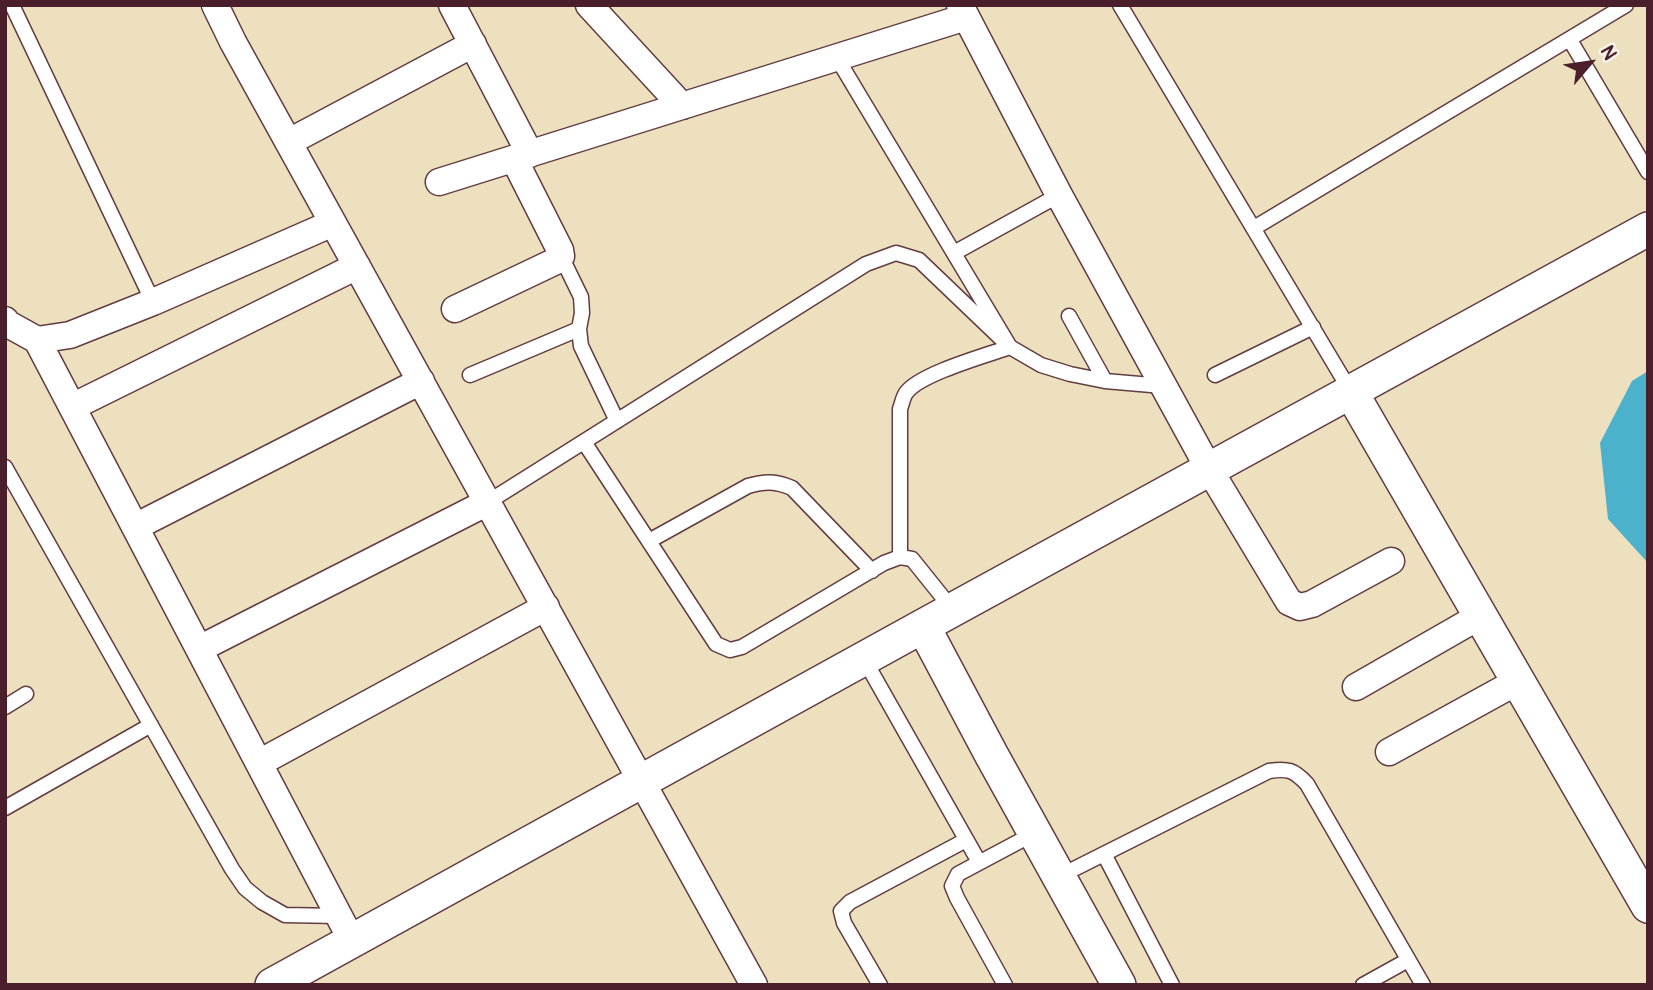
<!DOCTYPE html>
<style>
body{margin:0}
#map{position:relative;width:1653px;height:990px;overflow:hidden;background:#ece0bf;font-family:Pangolin,sans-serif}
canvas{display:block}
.frame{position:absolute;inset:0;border:7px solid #4a1f2b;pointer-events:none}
.north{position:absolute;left:1555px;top:28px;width:70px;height:70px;-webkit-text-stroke:5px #f7f3e8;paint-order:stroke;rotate:61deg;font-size:19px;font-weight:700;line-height:28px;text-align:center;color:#4a1f2b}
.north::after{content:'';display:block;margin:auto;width:24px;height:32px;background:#4a1f2b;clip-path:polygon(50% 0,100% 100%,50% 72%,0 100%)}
</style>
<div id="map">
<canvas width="1653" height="990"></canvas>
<div class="frame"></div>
<div class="north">N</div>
</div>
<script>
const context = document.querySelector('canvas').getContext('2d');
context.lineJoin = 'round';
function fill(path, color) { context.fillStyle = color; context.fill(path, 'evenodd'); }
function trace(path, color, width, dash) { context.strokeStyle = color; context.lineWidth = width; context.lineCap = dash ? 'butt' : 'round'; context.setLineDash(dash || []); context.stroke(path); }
const water = new Path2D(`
 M1648 371V563L1608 519 1600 443 1632 381Z`);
const service = new Path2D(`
 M12 5 153 302
 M1120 5 1351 392
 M1570 40 1648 172
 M837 58 1010 347C987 355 919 374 906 393 903 397 902 404 900 409V557
 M1254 228 1626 5
 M954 253 1059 195
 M561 256 581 297 582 313 579 329 581 346 617 421
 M1069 316 1105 381
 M470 375 579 329
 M1215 375 1313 327
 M584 442 716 644 730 650 742 647 884 563 900 557 912 559 953 610
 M5 467 232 869 245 888 262 902 285 915 339 916
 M488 502 866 264 896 253 919 260 1010 347 1041 365 1070 374 1105 381 1163 386
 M649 541 748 486C765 481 776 481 792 488L872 571
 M864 659 979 862
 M5 707 26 694
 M5 808 151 725
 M1104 854 1172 985
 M1060 876 1269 771C1288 768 1294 770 1307 784L1423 985
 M880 985 844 923 841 911 850 902 966 840
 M1005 985 957 898 952 886 958 874 1035 833
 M1363 985 1408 960`);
const minor = new Path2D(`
 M215 5 233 42 754 985
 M452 5 530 154
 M589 5 682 106
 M960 5 1059 195 1209 469 1289 602 1300 607 1312 604 1391 561
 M289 142 473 44
 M439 182 966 17
 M455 309 556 261 561 256 560 250 514 159
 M5 320 8 324 37 340 70 335 153 302 333 223
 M37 340 352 941
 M72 407 357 266
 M135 527 421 381
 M199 649 488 502
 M1356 687 1480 616
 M1389 752 1518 681
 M259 763 546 607`);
const tertiary = new Path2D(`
 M1351 392 1648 906
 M923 626 991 754 1119 985
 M272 985 923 626 1648 229`);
fill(water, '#4cb2cb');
trace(service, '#623c41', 17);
trace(minor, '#623c41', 29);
trace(tertiary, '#623c41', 36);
trace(service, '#fff', 14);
trace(minor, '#fff', 26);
trace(tertiary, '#fff', 33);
</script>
